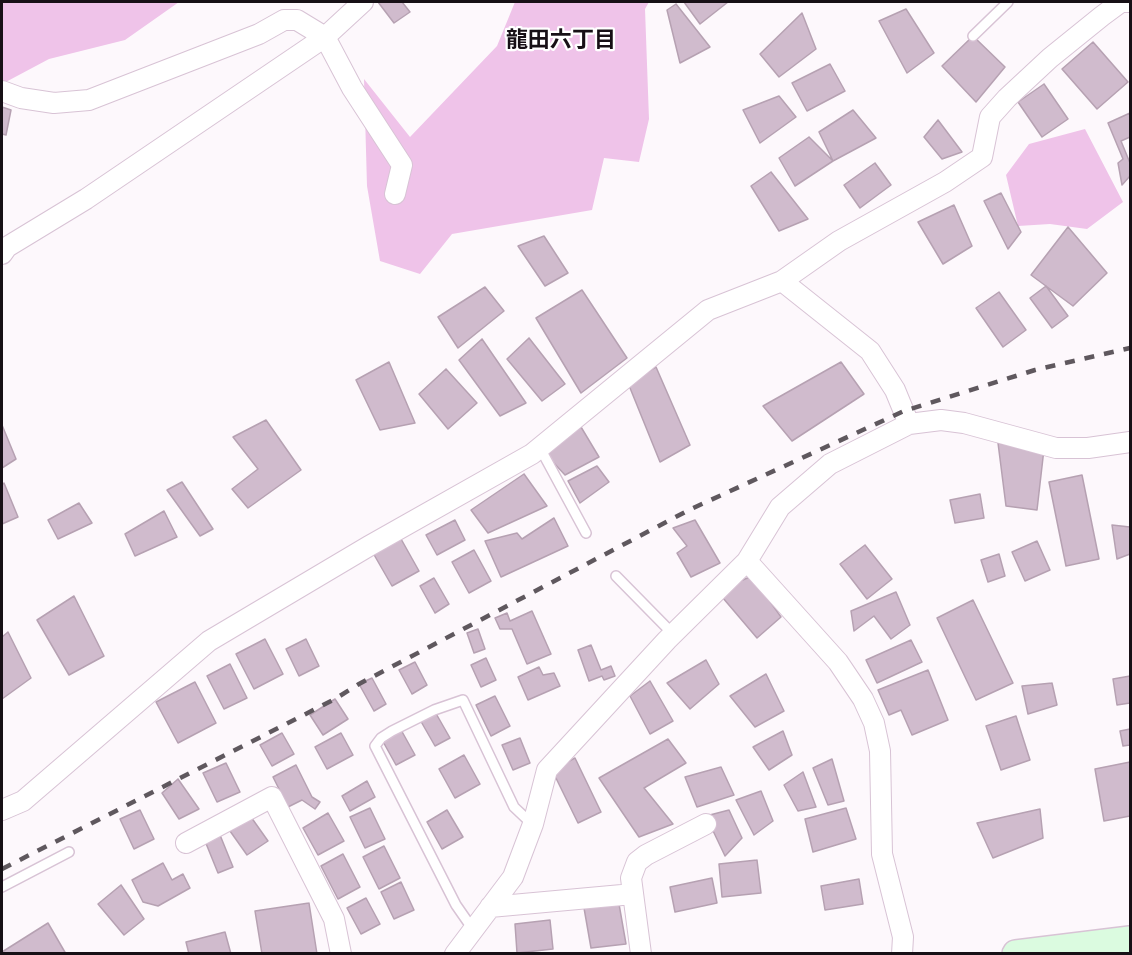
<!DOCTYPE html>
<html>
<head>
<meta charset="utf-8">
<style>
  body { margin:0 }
  #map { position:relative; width:1132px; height:955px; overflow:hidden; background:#fdf8fc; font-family:Lato,sans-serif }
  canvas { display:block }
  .frame { position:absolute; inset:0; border:3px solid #171016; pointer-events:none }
</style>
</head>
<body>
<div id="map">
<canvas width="1132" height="955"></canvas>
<div class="frame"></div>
</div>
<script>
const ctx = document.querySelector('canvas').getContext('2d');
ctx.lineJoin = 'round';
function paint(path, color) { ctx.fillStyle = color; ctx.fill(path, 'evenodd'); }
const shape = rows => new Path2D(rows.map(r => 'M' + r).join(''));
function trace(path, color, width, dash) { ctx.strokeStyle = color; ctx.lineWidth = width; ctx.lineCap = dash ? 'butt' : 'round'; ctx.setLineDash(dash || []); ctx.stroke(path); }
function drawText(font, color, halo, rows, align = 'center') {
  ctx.font = font + ' Lato,"Noto Sans JP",sans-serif'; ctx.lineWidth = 4.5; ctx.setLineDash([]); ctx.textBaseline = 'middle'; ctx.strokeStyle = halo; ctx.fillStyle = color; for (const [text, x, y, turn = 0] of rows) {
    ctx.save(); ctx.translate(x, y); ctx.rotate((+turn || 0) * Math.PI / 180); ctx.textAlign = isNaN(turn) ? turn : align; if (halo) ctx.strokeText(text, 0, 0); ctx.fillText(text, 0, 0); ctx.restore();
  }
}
paint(shape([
  [2,2,179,2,125,40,49,59,2,84],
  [515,2,649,2,645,9,649,119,639,162,604,158,592,210,452,234,420,274,380,261,367,186,364,79,410,137,497,46],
  [1085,129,1123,202,1087,229,1050,224,1018,226,1006,175,1029,144]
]), '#efc3e9');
const building = shape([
  [378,2,402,2,410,12,394,23,378,2],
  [684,2,728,2,700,24,684,2],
  [676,4,710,47,680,63,667,10,676,4],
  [906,9,934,53,907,73,879,21,906,9],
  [802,13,816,49,779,77,760,54,802,13],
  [973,36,1005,67,976,102,942,66,973,36],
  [1093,42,1128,82,1097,109,1062,69,1093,42],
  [830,64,845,91,807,111,792,83,830,64],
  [1044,84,1068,119,1042,137,1018,102,1044,84],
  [779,96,796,117,760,143,743,110,779,96],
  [2,107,11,110,6,135,2,134,2,107],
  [853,110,876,138,833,161,819,132,853,110],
  [1130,113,1130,137,1121,141,1130,163,1130,176,1122,185,1118,163,1123,159,1108,123,1130,113],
  [938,120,962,152,942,159,924,137,938,120],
  [809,137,833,161,795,186,779,158,809,137],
  [875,163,891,185,860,208,844,185,875,163],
  [771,172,808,219,779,231,751,186,771,172],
  [1001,193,1021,232,1008,249,984,201,1001,193],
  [954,205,972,246,943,264,918,222,954,205],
  [1068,227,1107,273,1073,306,1031,275,1068,227],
  [544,236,568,273,545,286,518,246,544,236],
  [1046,286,1068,316,1052,328,1030,298,1046,286],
  [485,287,504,311,458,348,438,317,485,287],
  [582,290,627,358,581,393,536,318,582,290],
  [999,292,1026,330,1003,347,976,308,999,292],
  [529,338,565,384,542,401,507,359,529,338],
  [482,339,526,403,500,416,459,360,482,339],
  [389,362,415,423,380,430,356,380,389,362],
  [841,362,864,394,792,441,763,406,841,362],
  [656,367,690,445,660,462,628,383,656,367],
  [446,369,477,403,448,429,419,394,446,369],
  [266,420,301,470,248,508,232,489,258,469,233,437,266,420],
  [2,425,16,459,2,468,2,425],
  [581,427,599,457,565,475,540,448,581,427],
  [998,443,1044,449,1037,510,1006,506,998,443],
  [597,466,609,482,580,503,568,481,597,466],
  [524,474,547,506,488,533,471,510,524,474],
  [1082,475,1099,559,1066,566,1049,482,1082,475],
  [182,482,213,529,200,536,167,490,182,482],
  [4,483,18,517,2,524,2,485,4,483],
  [980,494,984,518,955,523,950,500,980,494],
  [79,503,92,523,58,539,48,520,79,503],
  [164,511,177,537,135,556,125,534,164,511],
  [554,518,568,546,501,577,485,541,517,533,522,539,554,518],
  [455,520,465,540,437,555,426,535,455,520],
  [695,520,720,563,691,577,677,553,687,546,673,528,695,520],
  [1112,525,1130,527,1130,554,1117,559,1112,525],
  [396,530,419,571,392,586,369,546,396,530],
  [1037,541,1050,570,1025,581,1012,552,1037,541],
  [865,545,892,579,867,599,840,564,865,545],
  [474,550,491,581,469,593,452,562,474,550],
  [999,554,1005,576,988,582,981,560,999,554],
  [752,576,781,617,757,638,717,591,752,576],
  [434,578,449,604,435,613,420,586,434,578],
  [896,592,910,625,891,639,874,616,854,631,851,611,896,592],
  [74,596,104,656,69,675,37,620,74,596],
  [973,600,1013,683,976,700,937,618,973,600],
  [532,611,551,654,527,664,512,629,500,629,495,618,507,613,510,621,532,611],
  [478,629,485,649,474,653,467,633,478,629],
  [8,632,31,678,2,699,2,637,8,632],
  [265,639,283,674,254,689,236,654,265,639],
  [306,639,319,666,299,676,286,649,306,639],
  [911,640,922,662,877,683,866,660,911,640],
  [591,645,601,670,611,666,615,676,604,680,602,676,589,681,578,650,591,645],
  [486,658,496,680,481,687,471,665,486,658],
  [706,660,719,684,690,709,667,683,706,660],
  [415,662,427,685,412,694,399,670,415,662],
  [230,664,247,698,224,709,207,676,230,664],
  [539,667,543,675,554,673,560,686,528,700,518,677,539,667],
  [928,670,948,720,912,735,901,710,889,715,878,690,928,670],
  [766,674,784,711,755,727,730,696,766,674],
  [1130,676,1130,703,1117,705,1113,679,1130,676],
  [372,678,386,704,374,711,359,684,372,678],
  [650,681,673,721,650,734,630,696,650,681],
  [195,682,216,723,178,743,156,702,195,682],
  [1052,683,1057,705,1028,714,1022,686,1052,683],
  [495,696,510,726,491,736,476,705,495,696],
  [335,699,348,719,323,735,310,715,335,699],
  [434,710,450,738,435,746,419,718,434,710],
  [1016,716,1030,760,1001,770,986,726,1016,716],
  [400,728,415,755,396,765,381,738,400,728],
  [1130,729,1130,745,1123,746,1120,731,1130,729],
  [783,731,792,755,769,770,753,747,783,731],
  [282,733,294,754,272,766,260,745,282,733],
  [341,733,353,755,327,769,315,747,341,733],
  [520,738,530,763,513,770,502,745,520,738],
  [668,739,686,763,644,788,673,824,639,837,599,778,668,739],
  [464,755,480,784,455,798,439,769,464,755],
  [575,758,601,812,578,823,552,770,575,758],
  [832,759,844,801,828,805,813,768,832,759],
  [1130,762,1130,816,1104,821,1095,769,1130,762],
  [226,763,240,792,217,802,203,773,226,763],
  [296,765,312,797,320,802,315,809,302,800,288,807,273,777,296,765],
  [721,767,734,795,697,807,685,777,721,767],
  [803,772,816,807,798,811,784,785,803,772],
  [178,779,199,809,179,819,162,793,178,779],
  [367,781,375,797,350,811,342,796,367,781],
  [761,791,773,821,754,835,736,800,761,791],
  [370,808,385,839,365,848,350,817,370,808],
  [846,808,856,839,813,852,805,819,846,808],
  [1040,809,1043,838,993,858,977,823,1040,809],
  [140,810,154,839,134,849,120,819,140,810],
  [447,810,463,837,442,849,427,822,447,810],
  [729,810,742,838,725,856,706,816,729,810],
  [328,813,344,841,318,855,303,828,328,813],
  [251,817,268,841,247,855,230,831,251,817],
  [220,835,233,867,218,873,205,841,220,835],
  [384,846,400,878,379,889,363,857,384,846],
  [343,854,360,887,338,899,321,866,343,854],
  [757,860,761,893,722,897,719,864,757,860],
  [163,863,172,880,183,874,190,888,158,906,143,902,132,880,163,863],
  [712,878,717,903,675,912,670,887,712,878],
  [859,879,863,904,825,910,821,886,859,879],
  [401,882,414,910,394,919,381,892,401,882],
  [121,885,144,919,124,935,98,904,121,885],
  [366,898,380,924,361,934,347,908,366,898],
  [309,903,317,954,262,954,255,911,309,903],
  [619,904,626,944,591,948,584,908,619,904],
  [550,920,553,949,517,953,515,924,550,920],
  [48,923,66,954,2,954,2,952,48,923],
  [225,932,231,954,189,954,186,942,225,932]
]);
paint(building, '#d0bbcd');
trace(building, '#b6a1b2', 1.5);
const lane = shape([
  [973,36,1008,2],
  [540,448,586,533],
  [616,576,673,634],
  [2,887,69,852],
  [472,928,456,905,375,746,381,738,392,731,434,710,463,700,514,807,532,824]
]);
const street = shape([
  [2,91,21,98,54,103,89,100,259,34,284,20,297,20,325,37,352,88,402,165,395,194],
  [2,254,7,247,86,199,325,37,363,2],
  [782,281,870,351,895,390,909,424],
  [747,561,838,662,863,699,874,723,880,751,882,854,903,937,902,954],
  [2,810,23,801,209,641,369,546,532,454,708,310,782,281,839,241,945,182,982,157,990,117,1007,98,1050,58,1102,16,1121,2,1129,2],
  [186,843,272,797,334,919,341,954],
  [490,907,633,894],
  [455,954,513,877,533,824,547,770,667,640,747,561,780,507,830,464,909,424,941,420,964,423,1056,448,1088,448,1130,442],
  [641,954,631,878,637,862,646,855,706,824]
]);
const secondary = shape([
  [1016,954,1130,940]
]);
trace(lane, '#d8c3d5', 12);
trace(street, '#d8c3d5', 22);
trace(secondary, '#d8c3d5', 30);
trace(lane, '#fff', 9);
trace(street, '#fff', 20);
trace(secondary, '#dbfbe0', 27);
trace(shape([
  [2,869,335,699,359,684,689,510,904,411,1035,370,1130,348]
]), '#5f585e', 4.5, [10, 10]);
drawText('bold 22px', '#171016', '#fff', [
  ["龍田六丁目",561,40]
]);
</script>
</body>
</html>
